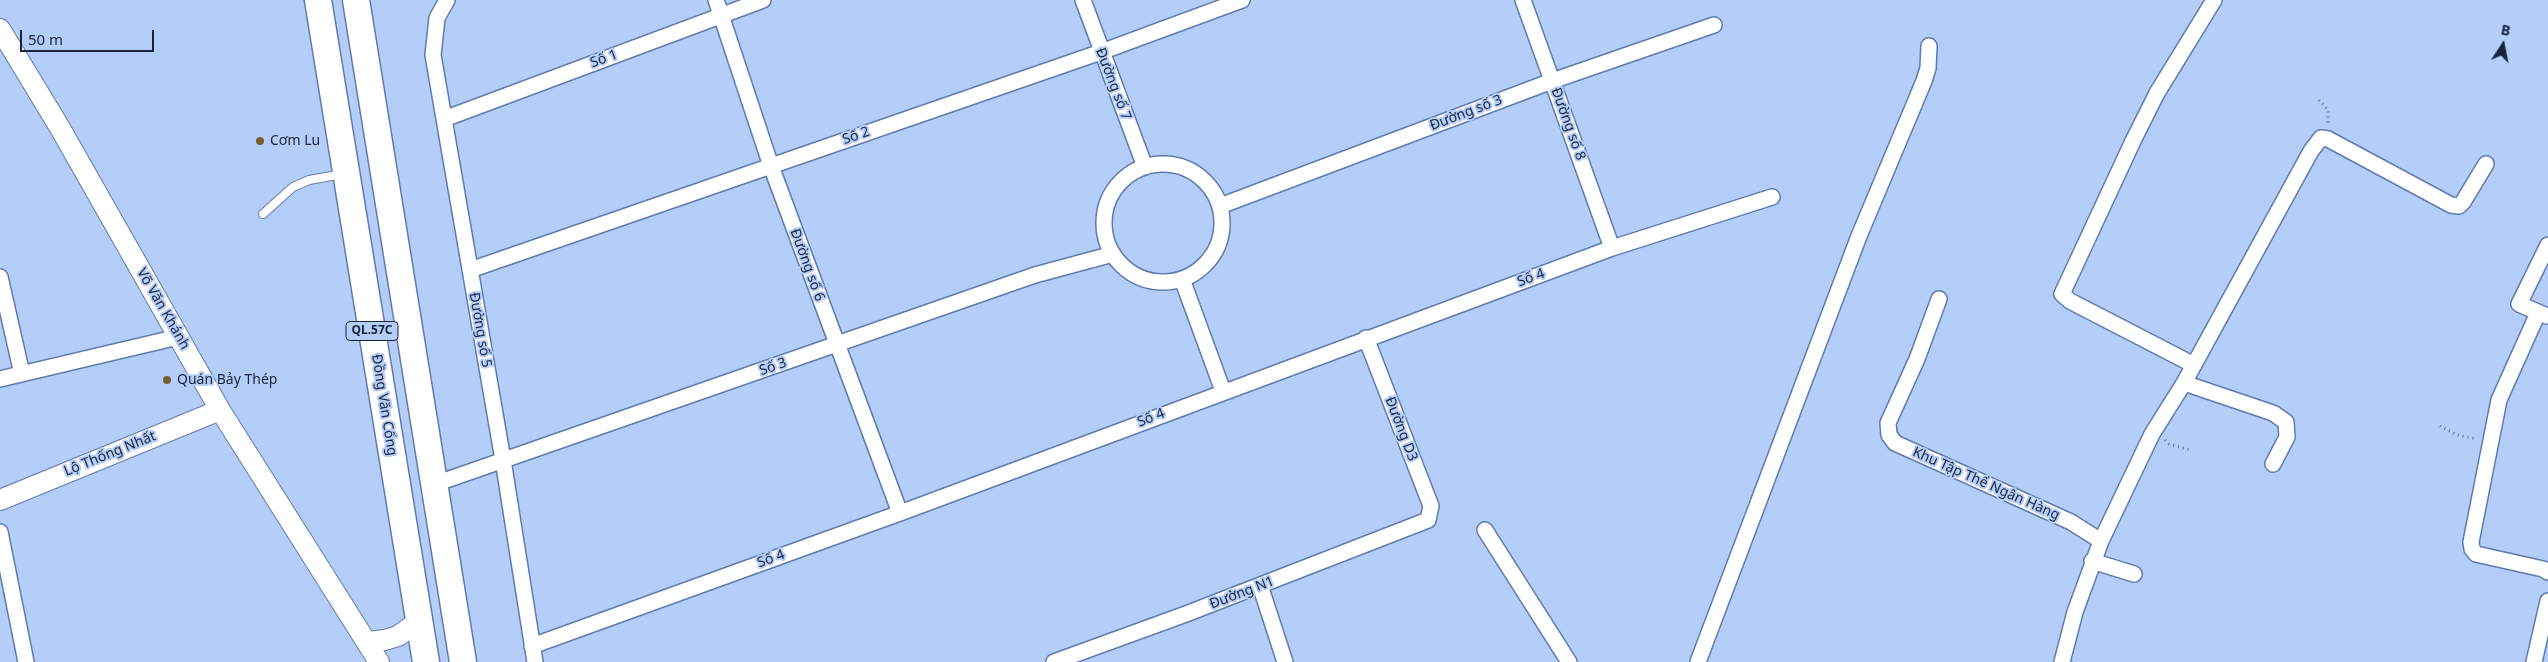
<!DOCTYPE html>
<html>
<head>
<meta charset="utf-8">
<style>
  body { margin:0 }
  #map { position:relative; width:2548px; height:662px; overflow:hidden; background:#b4cdf9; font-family:"Noto Sans",sans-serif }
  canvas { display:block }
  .north { position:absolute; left:2478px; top:20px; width:50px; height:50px; -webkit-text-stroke:4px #b4cdf9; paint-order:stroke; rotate:11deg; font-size:14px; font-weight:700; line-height:20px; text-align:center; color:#192539 }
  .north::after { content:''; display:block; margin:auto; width:18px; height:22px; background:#192539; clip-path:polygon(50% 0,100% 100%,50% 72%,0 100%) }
  .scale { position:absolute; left:20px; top:30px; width:134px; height:22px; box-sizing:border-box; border:2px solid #192539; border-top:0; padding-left:6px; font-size:15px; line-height:18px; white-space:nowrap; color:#192539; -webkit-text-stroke:4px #b4cdf9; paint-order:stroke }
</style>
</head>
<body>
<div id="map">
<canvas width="2548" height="662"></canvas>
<div class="north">B</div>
<div class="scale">50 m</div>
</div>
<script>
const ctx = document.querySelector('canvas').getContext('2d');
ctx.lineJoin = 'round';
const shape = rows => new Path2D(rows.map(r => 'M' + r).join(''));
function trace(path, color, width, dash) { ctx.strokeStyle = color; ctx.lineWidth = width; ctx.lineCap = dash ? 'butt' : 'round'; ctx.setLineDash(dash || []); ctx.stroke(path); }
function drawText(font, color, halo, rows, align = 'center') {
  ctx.font = font + ' "Noto Sans",sans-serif'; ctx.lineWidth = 4; ctx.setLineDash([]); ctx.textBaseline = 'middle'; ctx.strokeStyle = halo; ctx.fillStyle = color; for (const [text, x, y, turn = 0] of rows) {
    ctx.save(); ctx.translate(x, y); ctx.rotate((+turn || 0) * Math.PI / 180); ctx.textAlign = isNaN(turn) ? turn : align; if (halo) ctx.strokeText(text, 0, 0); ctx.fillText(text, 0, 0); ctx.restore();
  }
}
const lane = shape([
  [263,214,293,187,309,180,343,174]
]);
const street = shape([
  [447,0,437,18,433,55,503,460,535,662],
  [716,0,771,166,900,513],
  [1083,0,1145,167],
  [1523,0,1612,248],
  [444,119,763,0],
  '1104 223a59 59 0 1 1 118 0a59 59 0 1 1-118 0Z',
  [1220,206,1552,81,1714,25],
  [470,270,1101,52,1242,0],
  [0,277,22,374],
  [1182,279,1223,391],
  [1939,299,1917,359,1888,423,1889,435,1895,443,2071,522,2101,541,2075,612,2062,662],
  [2538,313,2499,400,2471,542,2472,549,2476,554,2543,569,2548,572],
  [2547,316,2519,304,2548,245],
  [2194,365,2070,301,2062,294,2133,141,2157,93,2214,0],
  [0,379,178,337],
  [2184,383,2311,151,2321,138,2328,139,2451,205,2459,206,2463,202,2486,164],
  [435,484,1035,275,1113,254],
  [1485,530,1569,662],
  [0,532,26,662],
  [2101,541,2152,434,2184,383,2273,413,2286,422,2287,437,2273,464],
  [2092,561,2134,574],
  [1260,585,1285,662],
  [532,646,900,513,1612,248,1772,197],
  [1054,662,1186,614,1428,520,1431,506,1366,338],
  [1698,662,1859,236,1924,81,1928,68,1929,46],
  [2534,662,2548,601]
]);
const secondary = shape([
  [0,29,60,128,220,410,379,662],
  [0,500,220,410],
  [368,642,385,640,398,636,419,621]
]);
const highway = shape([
  [318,0,426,662],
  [356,0,463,662]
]);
trace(lane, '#5f7cae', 10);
trace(street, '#5f7cae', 18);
trace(secondary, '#5f7cae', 22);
trace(highway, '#5f7cae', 29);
trace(shape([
  [2319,100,2328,110,2328,124],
  [2440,426,2457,435,2477,439],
  [2165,440,2169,444,2190,450]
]), '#637695', 3, [1, 4]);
trace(lane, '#fff', 8);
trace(street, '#fff', 15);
trace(secondary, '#fff', 20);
trace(highway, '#fff', 26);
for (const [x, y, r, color] of [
  [260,141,5,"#775e2f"],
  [167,380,5,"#775e2f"]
]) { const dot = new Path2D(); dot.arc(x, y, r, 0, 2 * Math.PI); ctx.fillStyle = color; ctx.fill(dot); trace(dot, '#b4cdf9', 2); }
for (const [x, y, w] of [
  [372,331,52]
]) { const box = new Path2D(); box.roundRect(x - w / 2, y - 9.5, w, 19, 4); ctx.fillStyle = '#b4cdf9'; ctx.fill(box); trace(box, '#192539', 1); }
drawText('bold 12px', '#192539', null, [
  ["QL.57C",372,331]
]);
drawText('14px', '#192539', '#b4cdf9', [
  ["Số 1",604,59,-20],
  ["Đường số 7",1113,84,69],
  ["Đường số 3",1466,113,-21],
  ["Đường số 8",1568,124,70],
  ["Số 2",856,136,-19],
  ["Đường số 6",807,265,70],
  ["Số 4",1531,278,-20],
  ["Võ Văn Khánh",163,309,60],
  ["Đường số 5",480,330,80],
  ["Số 3",773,367,-19],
  ["Đồng Văn Cống",384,405,81],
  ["Số 4",1151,418,-21],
  ["Đường D3",1401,429,69],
  ["Lộ Thống Nhất",110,454,-22],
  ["Khu Tập Thể Ngân Hàng",1986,484,24],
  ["Số 4",771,559,-20],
  ["Đường N1",1242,593,-21]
]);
drawText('14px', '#192539', '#b4cdf9', [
  ["Cơm Lu",270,141],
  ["Quán Bảy Thép",177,380]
], 'left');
</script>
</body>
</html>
